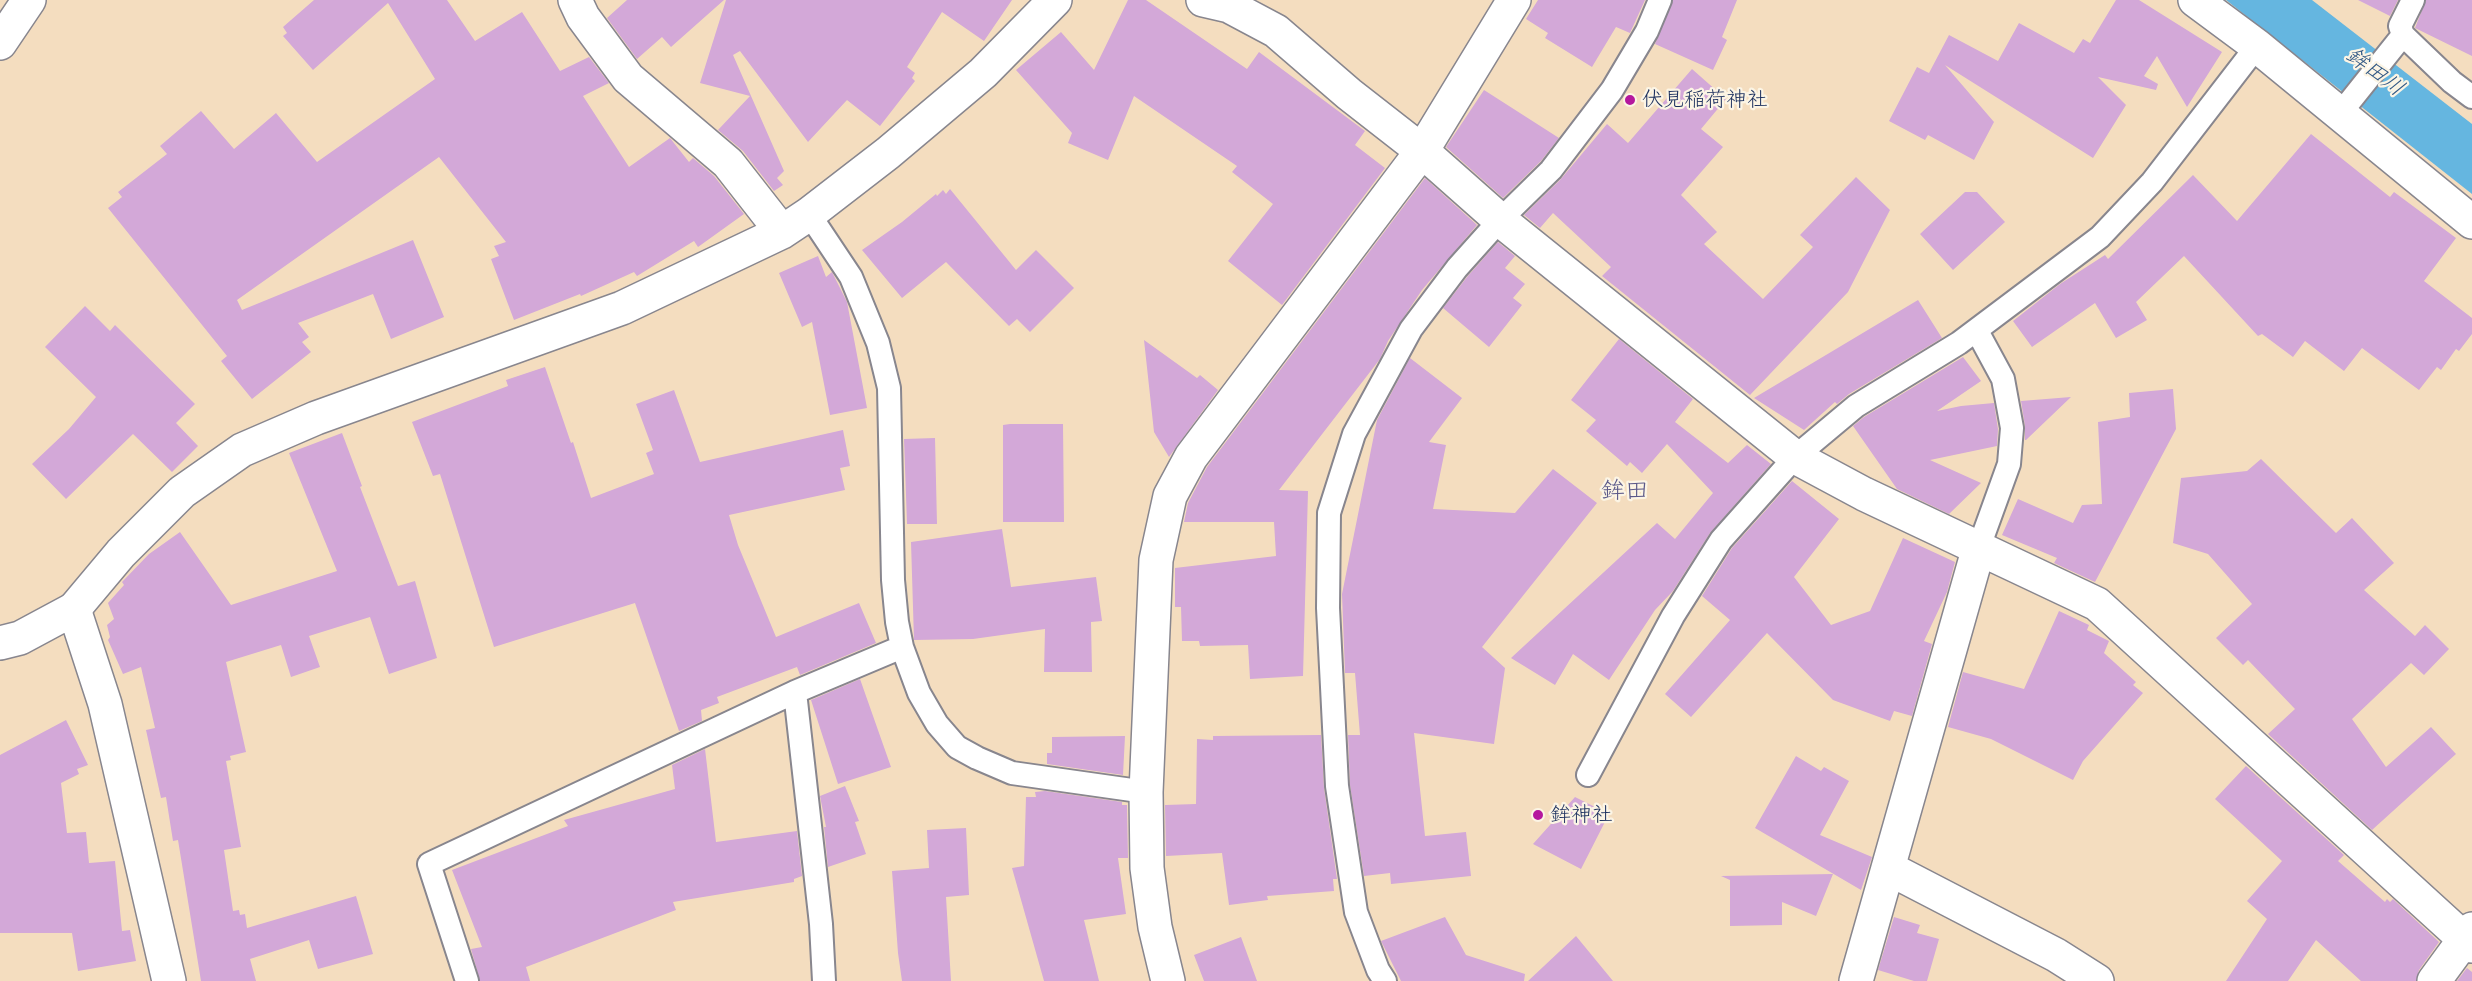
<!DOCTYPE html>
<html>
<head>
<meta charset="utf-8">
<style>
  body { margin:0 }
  canvas { display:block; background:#f4ddbf }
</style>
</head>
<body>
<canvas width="2472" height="981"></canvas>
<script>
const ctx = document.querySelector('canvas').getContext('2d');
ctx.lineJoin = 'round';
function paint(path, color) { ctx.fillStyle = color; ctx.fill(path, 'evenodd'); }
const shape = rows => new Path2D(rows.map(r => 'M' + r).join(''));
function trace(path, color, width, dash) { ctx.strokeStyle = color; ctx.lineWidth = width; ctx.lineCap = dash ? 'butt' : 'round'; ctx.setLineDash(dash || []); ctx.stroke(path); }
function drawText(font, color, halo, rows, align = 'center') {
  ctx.font = font + ' Delius,"Klee One",sans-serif'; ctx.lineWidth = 4.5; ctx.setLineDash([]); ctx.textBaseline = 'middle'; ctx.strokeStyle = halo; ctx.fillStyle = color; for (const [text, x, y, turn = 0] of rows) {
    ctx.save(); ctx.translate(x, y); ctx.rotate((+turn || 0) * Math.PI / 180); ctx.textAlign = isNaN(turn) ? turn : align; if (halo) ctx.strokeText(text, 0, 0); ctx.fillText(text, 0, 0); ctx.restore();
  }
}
paint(shape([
  [2226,0,2312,0,2472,124,2472,194]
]), '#65b6e0');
paint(shape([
  [314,0,447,0,475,41,522,12,560,71,589,57,609,83,583,96,629,167,670,138,689,162,693,158,714,176,744,214,698,247,694,241,637,276,634,272,581,296,580,294,514,320,491,259,499,256,494,246,506,242,439,157,237,300,242,310,413,240,444,317,391,339,373,294,298,323,309,337,302,342,311,352,252,399,221,361,227,356,108,208,122,197,118,192,167,154,160,146,201,111,234,149,276,113,317,162,435,79,388,3,313,70,283,36,287,33,283,27],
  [627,0,724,0,671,47,662,37,637,59,607,18],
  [726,0,1012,0,984,41,942,12,907,67,915,73,912,78,915,81,880,126,847,100,808,142,740,51,733,55,784,171,777,178,783,185,774,191,743,151,718,130,750,96,700,83],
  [1128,0,1146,0,1247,69,1259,52,1365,131,1355,145,1385,168,1282,305,1228,261,1273,204,1232,172,1237,166,1134,96,1108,160,1068,143,1072,133,1016,70,1061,32,1094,70],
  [1538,0,1645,0,1630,33,1616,27,1592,67,1545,38,1548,33,1526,19],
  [1673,0,1737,0,1722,37,1727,40,1713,70,1655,44],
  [2116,0,2139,0,2222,52,2187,107,2157,56,2144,76,2158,84,2156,90,2098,77,2126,105,2093,158,1945,65,1994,122,1974,160,1928,135,1925,140,1889,121,1917,67,1929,73,1949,35,1998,61,2019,23,2074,53,2083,39,2090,43],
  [2358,0,2398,0,2390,16],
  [2426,0,2472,0,2472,56,2415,28],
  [1692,69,1726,99,1701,129,1723,147,1681,195,1717,232,1704,244,1763,299,1813,247,1800,235,1856,177,1890,210,1848,292,1750,395,1602,276,1611,267,1553,213,1540,228,1524,215,1560,180,1607,124,1628,143],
  [1484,90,1559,138,1541,161,1503,198,1446,147],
  [2311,134,2390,197,2394,192,2456,238,2424,281,2472,318,2472,334,2459,351,2456,349,2441,370,2437,367,2419,390,2362,348,2344,371,2305,341,2293,357,2262,334,2258,336,2184,256,2136,302,2147,320,2116,338,2095,303,2032,347,2013,321,2060,284,2105,255,2108,259,2193,175,2237,221],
  [1425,178,1477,225,1422,290,1388,341,1380,359,1279,490,1308,491,1303,676,1250,679,1248,645,1200,646,1199,641,1182,641,1181,607,1175,607,1175,568,1276,556,1274,522,1184,522,1188,503,1207,467],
  [950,189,1016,270,1036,250,1074,288,1030,332,1017,319,1009,326,946,262,902,298,862,250,902,222,936,194,937,196,943,190,946,194],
  [1965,192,1977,192,2005,222,1953,270,1920,234],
  [1498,242,1515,256,1505,268,1525,284,1513,298,1522,305,1489,347,1443,308,1467,277],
  [818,256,826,277,832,272,847,302,867,408,830,415,812,322,802,327,779,273],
  [1918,300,1942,338,1849,394,1837,404,1835,402,1804,430,1754,398],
  [85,306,110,331,115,325,195,404,176,423,198,446,172,472,133,434,66,499,32,464,69,429,96,397,45,347],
  [1619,339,1693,399,1675,422,1728,463,1747,445,1771,464,1710,533,1673,591,1655,610,1609,680,1573,654,1555,685,1511,658,1657,523,1675,539,1713,493,1667,444,1642,473,1630,462,1627,466,1586,431,1596,420,1571,400],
  [1144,340,1197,378,1200,375,1218,390,1169,457,1154,432],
  [1963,357,1981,381,1937,411,1961,406,1994,403,1998,429,1997,446,1930,460,1981,483,1949,514,1897,489,1853,426,1864,417],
  [1410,358,1462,398,1429,442,1446,445,1433,509,1515,513,1553,469,1597,503,1482,647,1505,668,1494,744,1414,733,1425,836,1466,832,1471,876,1391,884,1390,873,1364,876,1350,785,1348,735,1360,735,1355,673,1345,673,1342,594,1377,420],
  [545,367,571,443,573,442,591,498,654,474,646,453,653,450,636,404,674,390,700,462,843,430,850,466,840,468,845,490,729,515,738,545,776,637,859,603,876,643,800,675,797,667,717,697,719,703,701,710,702,721,679,731,635,603,494,647,440,474,433,476,412,422,508,386,506,380],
  [2173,389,2176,429,2095,582,2054,563,2057,558,2002,535,2018,499,2073,523,2082,505,2102,504,2098,422,2130,417,2129,393],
  [2071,397,2026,440,2025,440,2025,426,2021,401],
  [1010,424,1063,424,1064,522,1003,522,1003,425],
  [342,433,362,486,360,487,398,586,415,581,437,658,389,674,370,617,309,636,320,667,291,677,281,645,226,662,246,752,230,756,231,760,226,761,241,847,224,850,233,911,239,910,240,915,245,914,247,928,356,896,373,954,318,969,309,940,250,959,256,981,201,981,178,840,173,841,166,797,161,798,146,730,155,728,141,667,123,674,108,640,110,637,107,625,114,619,108,603,124,585,122,582,149,554,180,532,231,605,337,571,289,453],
  [935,438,937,524,907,524,904,439],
  [2261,459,2336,533,2352,518,2394,563,2364,590,2415,636,2425,625,2449,649,2424,675,2411,663,2352,719,2386,767,2431,727,2456,754,2372,830,2268,734,2295,709,2248,660,2243,665,2216,638,2252,604,2208,554,2173,543,2181,478,2247,471],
  [1792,481,1839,519,1794,577,1831,625,1870,611,1903,538,1955,562,1947,592,1924,641,1932,644,1912,716,1894,711,1890,721,1833,700,1767,633,1691,717,1665,694,1730,620,1702,596,1732,548],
  [1002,529,1011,587,1096,577,1102,621,1091,622,1092,672,1044,672,1045,629,973,639,914,640,911,542],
  [2059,611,2089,625,2087,630,2109,641,2104,653,2136,682,2133,685,2143,693,2083,761,2073,780,1991,739,1948,727,1963,672,2024,689],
  [860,679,891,767,838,784,811,700],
  [66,720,88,765,77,769,79,774,61,783,67,833,86,832,89,863,115,861,122,931,130,930,136,961,78,971,72,933,0,933,0,755],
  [1321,735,1324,788,1337,879,1333,879,1334,891,1267,896,1268,900,1229,905,1222,853,1166,856,1165,805,1196,804,1197,739,1213,740,1213,736],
  [1125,736,1123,775,1047,764,1047,753,1052,753,1052,737],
  [705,749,716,842,797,831,802,876,794,879,794,882,673,902,676,910,526,967,530,981,480,981,471,949,482,947,452,870,568,826,564,820,675,789,672,765],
  [1796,756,1821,771,1824,767,1849,781,1820,835,1872,857,1861,890,1755,828],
  [2246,766,2344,855,2338,861,2385,902,2387,899,2390,902,2393,899,2439,942,2419,970,2416,981,2361,981,2316,940,2288,981,2226,981,2267,919,2247,901,2282,861,2215,799],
  [845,786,859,821,855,822,866,854,828,867,824,827,826,827,820,796],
  [1045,791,1122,802,1122,805,1127,805,1128,858,1118,858,1126,914,1084,920,1099,981,1044,981,1012,868,1024,866,1026,797,1036,797,1035,792],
  [1575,797,1609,814,1581,869,1533,844],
  [966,828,969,895,946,897,951,981,902,981,898,953,892,871,929,868,927,830],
  [1833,874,1816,916,1782,902,1782,925,1730,926,1730,880,1721,876],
  [1445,917,1466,955,1525,974,1524,981,1401,981,1381,941],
  [1894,917,1920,925,1917,933,1939,939,1927,981,1914,981,1878,970],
  [1576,936,1613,981,1528,981],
  [1241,937,1257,981,1204,981,1194,955],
  [2467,968,2472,972,2472,981,2457,981]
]), '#d3a8d8');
const lane = shape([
  [2413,0,2400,26,2403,35,2452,82,2472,97],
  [2339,115,2403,35],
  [809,214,851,277,878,343,889,388,893,580,897,622,902,647,919,693,937,724,957,747,977,758,1012,773,1146,792],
  [1977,331,2003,379,2012,428,2009,464,1979,547],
  [795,692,821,924,824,981],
  [1588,775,1673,616,1721,540,1795,457,1856,406,1959,343,2100,237,2152,182,2257,46],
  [467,981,429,864,795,692,902,647],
  [1385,981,1378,970,1356,912,1337,786,1328,608,1329,513,1354,434,1411,329,1457,268,1500,220,1551,170,1612,90,1647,31,1660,0]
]);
const street = shape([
  [575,0,583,17,628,78,728,163,782,232],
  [1203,0,1229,6,1276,31,1349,94,1422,151,1500,220,1795,457,1864,494,2097,604,2472,946],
  [2195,0,2257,46,2472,222],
  [74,609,121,553,182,492,242,450,316,418,622,308,782,232,809,214,888,153,983,73,1055,0],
  [1888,868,2056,955,2097,981],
  [1168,981,1155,927,1147,868,1146,792,1156,560,1170,496,1191,457,1422,151,1514,0],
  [1856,981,1979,547],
  [2434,981,2472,929]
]);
const secondary = shape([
  [0,43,29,0],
  [0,643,20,638,74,609,105,704,169,981]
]);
trace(lane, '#88868e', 26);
trace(street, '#88868e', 36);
trace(secondary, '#88868e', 36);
trace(lane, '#fff', 22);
trace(street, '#fff', 33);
trace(secondary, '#fff', 33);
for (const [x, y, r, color] of [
  [1630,100,6,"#b5179e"],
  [1538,815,6,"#b5179e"]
]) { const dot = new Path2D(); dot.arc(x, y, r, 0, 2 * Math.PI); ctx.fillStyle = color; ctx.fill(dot); trace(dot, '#fcf5e5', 2); }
drawText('21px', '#1b2f5e', '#fcf5e5', [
  ["伏見稲荷神社",1642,100],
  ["鉾神社",1550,815]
], 'left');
drawText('italic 22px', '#315885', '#fcf5e5', [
  ["鉾田川",2375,72,37]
]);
drawText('24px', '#5b5989', '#fcf5e5', [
  ["鉾田",1625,491]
]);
</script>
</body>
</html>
